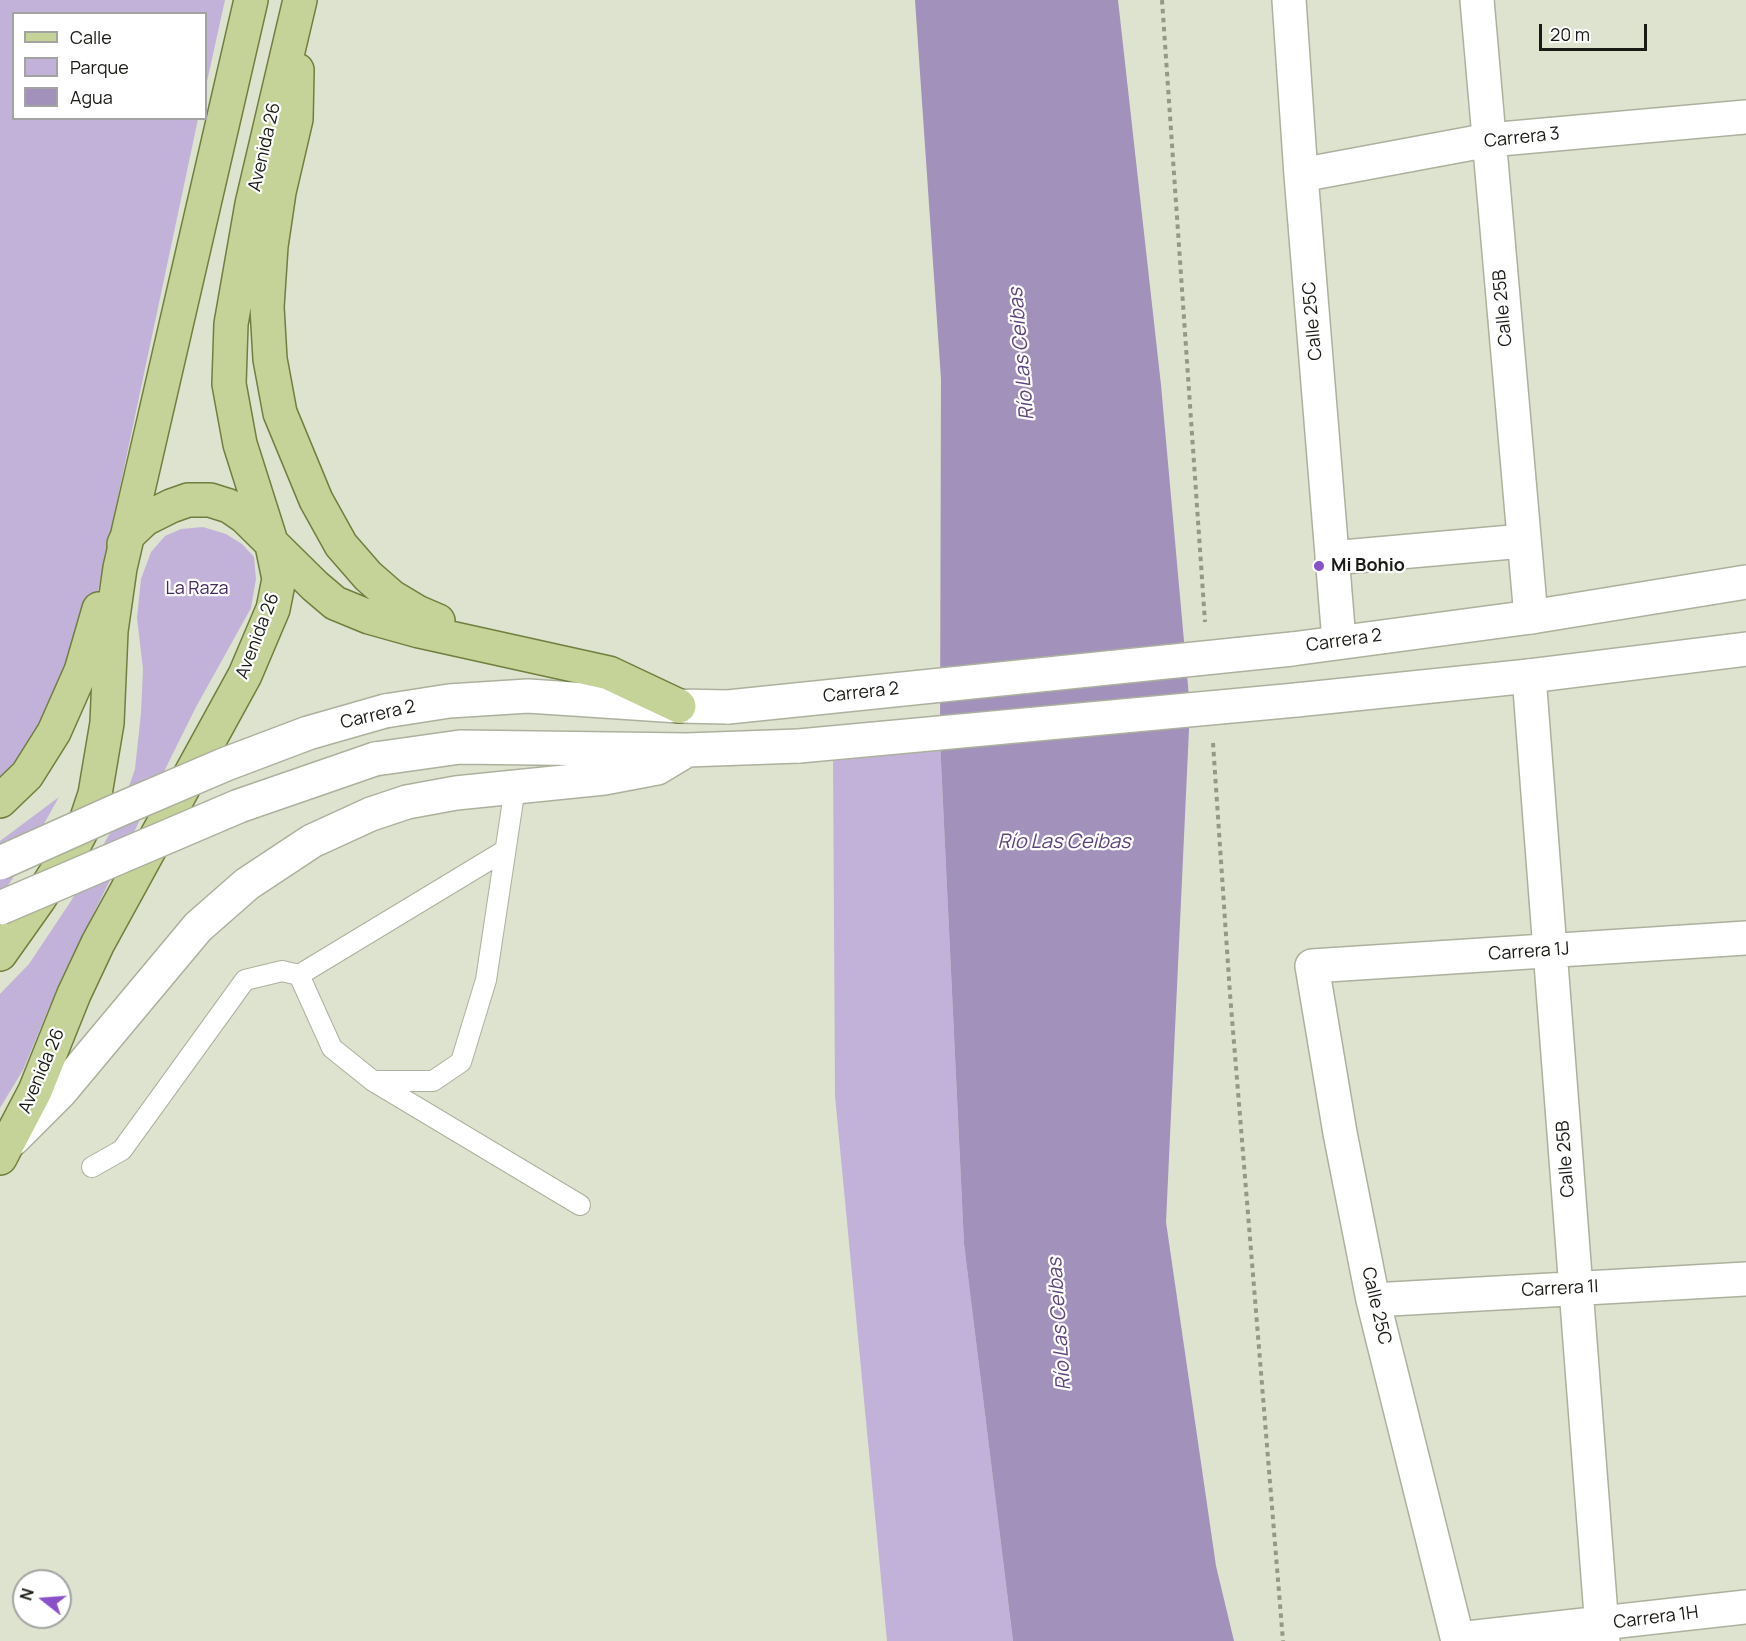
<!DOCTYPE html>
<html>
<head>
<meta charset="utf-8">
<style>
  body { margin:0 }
  #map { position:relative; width:1746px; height:1641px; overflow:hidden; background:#dde3ce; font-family:Manrope,sans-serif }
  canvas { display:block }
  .legend { position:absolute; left:12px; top:12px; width:195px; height:108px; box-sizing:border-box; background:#fff; border:2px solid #a3a4a1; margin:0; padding:8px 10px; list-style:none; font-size:18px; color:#191b14 }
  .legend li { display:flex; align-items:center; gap:12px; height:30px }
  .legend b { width:30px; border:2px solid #a3a4a1 }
  .north { position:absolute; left:12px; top:1569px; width:60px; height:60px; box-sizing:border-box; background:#fff; border:2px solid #a3a4a1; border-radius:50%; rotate:287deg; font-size:16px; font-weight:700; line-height:24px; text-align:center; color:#191b14 }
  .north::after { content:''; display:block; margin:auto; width:21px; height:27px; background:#8950c7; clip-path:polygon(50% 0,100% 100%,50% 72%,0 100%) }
  .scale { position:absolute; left:1539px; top:24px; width:108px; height:27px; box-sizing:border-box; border:3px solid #191b14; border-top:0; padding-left:8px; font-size:18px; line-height:21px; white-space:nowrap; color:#191b14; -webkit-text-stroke:4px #fff; paint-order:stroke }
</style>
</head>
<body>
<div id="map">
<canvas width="1746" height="1641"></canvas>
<ul class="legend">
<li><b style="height:8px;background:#c5d298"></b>Calle</li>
<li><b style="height:16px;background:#c2b2da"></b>Parque</li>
<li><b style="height:16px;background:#a291bb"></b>Agua</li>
</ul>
<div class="north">N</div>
<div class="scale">20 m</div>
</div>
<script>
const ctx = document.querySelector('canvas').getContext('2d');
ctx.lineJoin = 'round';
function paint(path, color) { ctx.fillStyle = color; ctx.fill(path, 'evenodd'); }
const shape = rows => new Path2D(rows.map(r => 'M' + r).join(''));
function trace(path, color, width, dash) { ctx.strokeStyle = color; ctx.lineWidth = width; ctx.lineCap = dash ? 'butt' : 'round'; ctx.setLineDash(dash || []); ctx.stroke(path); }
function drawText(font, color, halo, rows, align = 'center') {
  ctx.font = font + ' Manrope,sans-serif'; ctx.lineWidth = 4.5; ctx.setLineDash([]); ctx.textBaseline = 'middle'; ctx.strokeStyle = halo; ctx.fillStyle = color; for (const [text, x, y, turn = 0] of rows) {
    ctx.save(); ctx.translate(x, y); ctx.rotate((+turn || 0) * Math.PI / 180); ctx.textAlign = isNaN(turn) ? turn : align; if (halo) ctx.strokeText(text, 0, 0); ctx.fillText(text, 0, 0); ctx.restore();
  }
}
paint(shape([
  [0,0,225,0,206,86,206,14,14,14,14,118,198,119,81,671,0,801],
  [203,527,226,534,242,544,254,557,256,579,251,608,196,707,61,979,23,1070,0,1108,0,994,29,964,71,901,117,821,135,769,141,713,143,669,137,618,141,579,151,552,165,536,181,529],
  [940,741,964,1244,1013,1641,887,1641,835,1096,833,751],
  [59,797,15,875,0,897,0,841]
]), '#c2b2da');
paint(shape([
  [915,0,1118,0,1161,385,1190,708,1166,1222,1216,1566,1234,1641,1013,1641,964,1244,940,741,941,379]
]), '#a291bb');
const lane = shape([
  [299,975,504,851],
  [373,1081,580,1205],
  [92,1167,122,1150,245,980,282,971,299,975,332,1048,373,1081,433,1081,461,1062,486,980,515,787]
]);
const street = shape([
  [1289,0,1301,175,1339,641],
  [1477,0,1531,617],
  [1301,175,1489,140,1746,117],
  [1332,558,1523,541],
  [1529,676,1603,1641],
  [1373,1300,1746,1279],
  [1458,1639,1746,1607],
  [1458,1641,1373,1300,1340,1133,1312,966,1746,938]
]);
const secondary = shape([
  [1292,649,1531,617,1746,582],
  [1296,700,1529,676,1746,649],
  [385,711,449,701,528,696,679,706,728,707],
  [375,759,460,747,687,750,799,746],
  [13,1139,61,1091,198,927,247,884,312,841,371,814,407,802,456,793,604,778,657,768,687,750]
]);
const primary = shape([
  [297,70,296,119,279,192,271,246,267,307,270,359,280,413,316,500,341,545,368,576,392,597,417,612,438,621],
  [124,544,128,535,145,519,171,506,188,500,210,500,229,506,245,517,315,586,335,603,369,617,419,631,609,673,679,706],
  [0,801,27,775,54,732,81,671,99,609],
  [0,954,39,899,75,843,85,824,95,794,107,723,111,631,120,568,251,0],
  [0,1158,35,1091,74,994,98,943,245,675,273,609,279,579,272,545,240,444,229,384,231,324,252,204,300,0]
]);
trace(lane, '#acb19d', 22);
trace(street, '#acb19d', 36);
trace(secondary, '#acb19d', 36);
trace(primary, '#707e3e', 36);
trace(shape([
  [1162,0,1205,622],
  [1213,743,1230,994,1283,1641]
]), '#949888', 4, [4.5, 4.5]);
trace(lane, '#fff', 20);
trace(street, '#fff', 33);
trace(secondary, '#fff', 33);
trace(primary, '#c5d298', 33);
const secondaryBridge = shape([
  [728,707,1292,649],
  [799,746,1296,700],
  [0,863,116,811,226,764,308,733,385,711],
  [0,908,239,806,375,759]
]);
trace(secondaryBridge, '#acb19d', 36, []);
trace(secondaryBridge, '#fff', 33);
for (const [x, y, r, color] of [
  [1319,566,6,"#8950c7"]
]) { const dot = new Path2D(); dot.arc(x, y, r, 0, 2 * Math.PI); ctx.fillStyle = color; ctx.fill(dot); trace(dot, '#fff', 2); }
drawText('18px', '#191b14', '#fff', [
  ["Carrera 3",1522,138,-6],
  ["Avenida 26",265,147,-77],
  ["Calle 25B",1503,308,-95],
  ["Calle 25C",1313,321,-95],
  ["Avenida 26",258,636,-69],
  ["Carrera 2",1344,641,-8],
  ["Carrera 2",861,693,-6],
  ["Carrera 2",378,715,-13],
  ["Carrera 1J",1529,952,-4],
  ["Avenida 26",42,1071,-67],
  ["Calle 25B",1566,1159,-94],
  ["Carrera 1I",1560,1289,-3],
  ["Calle 25C",1376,1306,77],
  ["Carrera 1H",1656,1618,-7]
]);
drawText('bold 18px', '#191b14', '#fff', [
  ["Mi Bohio",1331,566]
], 'left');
drawText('18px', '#432a60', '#fff', [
  ["La Raza",197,589]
]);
drawText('italic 20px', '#5d447d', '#fff', [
  ["Río Las Ceibas",1022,354,-95],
  ["Río Las Ceibas",1064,842],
  ["Río Las Ceibas",1060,1324,-94]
]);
</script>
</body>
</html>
